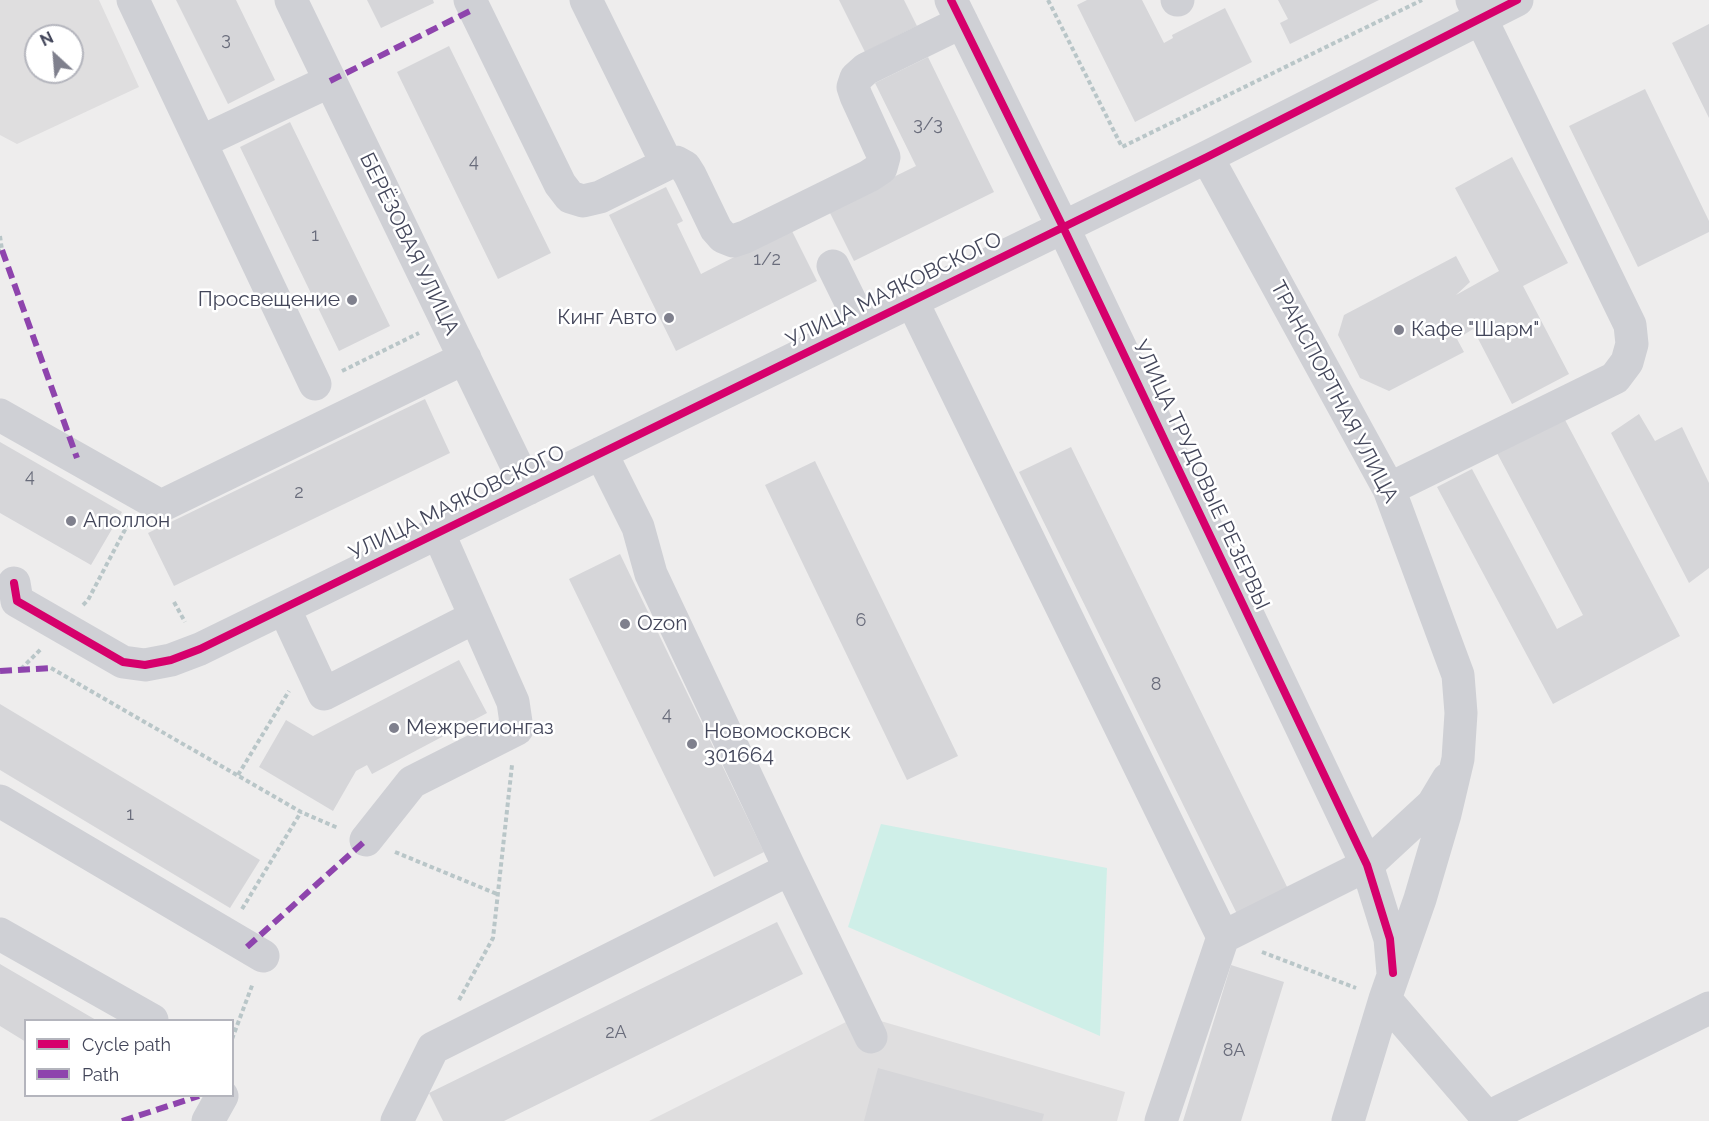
<!DOCTYPE html>
<html>
<head>
<meta charset="utf-8">
<style>
  body { margin:0 }
  #map { position:relative; width:1709px; height:1121px; overflow:hidden; background:#eeeded; font-family:Raleway,sans-serif }
  canvas { display:block }
  .legend { position:absolute; left:24px; top:1019px; width:210px; height:78px; box-sizing:border-box; background:#fff; border:2px solid #b4b5bd; margin:0; padding:8px 10px; list-style:none; font-size:18px; color:#43465a }
  .legend li { display:flex; align-items:center; gap:12px; height:30px }
  .legend b { width:30px; border:2px solid #b4b5bd }
  .north { position:absolute; left:24px; top:24px; width:60px; height:60px; box-sizing:border-box; background:#fff; border:2px solid #b4b5bd; border-radius:50%; rotate:334deg; font-size:16px; font-weight:700; line-height:24px; text-align:center; color:#43465a }
  .north::after { content:''; display:block; margin:auto; width:21px; height:27px; background:#7f808d; clip-path:polygon(50% 0,100% 100%,50% 72%,0 100%) }
</style>
</head>
<body>
<div id="map">
<canvas width="1709" height="1121"></canvas>
<ul class="legend">
<li><b style="height:8px;background:#d6006c"></b>Cycle path</li>
<li><b style="height:8px;background:#8e44ad"></b>Path</li>
</ul>
<div class="north">N</div>
</div>
<script>
const ctx = document.querySelector('canvas').getContext('2d');
ctx.lineJoin = 'round';
function paint(path, color) { ctx.fillStyle = color; ctx.fill(path, 'evenodd'); }
const shape = rows => new Path2D(rows.map(r => 'M' + r).join(''));
function trace(path, color, width, dash) { ctx.strokeStyle = color; ctx.lineWidth = width; ctx.lineCap = dash ? 'butt' : 'round'; ctx.setLineDash(dash || []); ctx.stroke(path); }
function drawText(font, color, halo, rows, align = 'center') {
  ctx.font = font + ' Raleway,sans-serif'; ctx.lineWidth = 5; ctx.setLineDash([]); ctx.textBaseline = 'middle'; ctx.strokeStyle = halo; ctx.fillStyle = color; for (const [text, x, y, turn = 0] of rows) {
    ctx.save(); ctx.translate(x, y); ctx.rotate((+turn || 0) * Math.PI / 180); ctx.textAlign = isNaN(turn) ? turn : align; if (halo) ctx.strokeText(text, 0, 0); ctx.fillText(text, 0, 0); ctx.restore();
  }
}
paint(shape([
  [0,0,99,0,139,87,17,144,0,135],
  [36,36,72,36,72,72,36,72],
  [860,1015,1125,1092,1117,1121,649,1121]
]), '#dfdedf');
paint(shape([
  [881,824,1107,868,1100,1036,848,927]
]), '#cfefe8');
paint(shape([
  [176,0,236,0,275,80,228,104],
  [367,0,433,0,434,3,381,28],
  [839,0,904,0,917,26,865,52],
  [1087,0,1142,0,1164,43,1173,38,1172,35,1225,8,1252,62,1135,122,1077,5],
  [1278,0,1379,0,1290,44,1280,23,1288,19],
  [1709,24,1709,118,1672,43],
  [449,46,551,253,498,279,397,72],
  [928,57,994,192,854,261,824,201,863,192,916,166,875,83],
  [1645,89,1709,221,1709,232,1638,267,1569,126],
  [290,122,390,326,339,351,240,147],
  [1512,157,1568,263,1523,286,1569,374,1512,404,1473,329,1457,339,1464,352,1389,391,1360,378,1338,335,1344,315,1456,256,1470,282,1456,295,1499,271,1455,188],
  [666,187,683,221,677,224,701,274,756,246,787,221,817,281,676,351,609,215],
  [425,399,450,453,174,586,148,533],
  [1639,414,1655,441,1682,427,1709,483,1709,568,1689,583,1611,433],
  [1564,418,1680,636,1553,704,1437,487,1472,469,1557,629,1583,615,1497,453],
  [0,442,122,512,91,565,0,513],
  [1071,447,1292,897,1241,922,1019,472],
  [815,461,958,756,907,780,765,485],
  [620,554,764,852,714,877,569,579],
  [459,660,487,713,372,774,367,765,356,771,333,811,259,767,286,720,313,736],
  [0,704,260,860,230,908,0,770],
  [777,922,803,974,504,1121,443,1121,429,1093],
  [0,964,96,1020,26,1020,26,1042,0,1026],
  [1231,965,1284,982,1241,1121,1183,1121],
  [878,1068,1044,1114,1042,1121,864,1121]
]), '#d6d6d9');
trace(shape([
  [1048,0,1122,147,1422,0],
  [0,236,2,250,0,251],
  [342,371,419,333],
  [174,602,185,622],
  [83,605,88,600,129,522],
  [51,668,301,812,338,828],
  [21,669,41,649],
  [238,775,289,691],
  [395,852,497,894],
  [242,909,301,812],
  [1262,952,1356,988],
  [459,1000,493,938,512,765],
  [232,1039,253,983]
]), '#b9c6c8', 4, [4.5, 3]);
trace(shape([
  [133,0,315,384],
  [291,0,528,489],
  [470,0,560,184,570,197,583,201,600,197,667,164,676,162,685,167,690,175,716,229,723,237,733,241,745,237,869,176,881,168,884,157,856,96,853,87,856,78,866,69,962,22],
  [586,0,667,164],
  [951,0,1063,227,1367,865,1390,939,1393,973],
  [1177,0,1178,0],
  [201,142,330,81],
  [1207,157,1389,489,1458,675,1461,713,1458,759,1445,814,1420,899,1385,999,1348,1121],
  [833,266,862,325],
  [912,301,1223,937,1161,1121],
  [0,415,161,506,465,358],
  [1389,489,1615,378,1627,362,1632,344,1630,325,1472,0],
  [14,583,17,601,123,662,145,665,171,660,200,649,1207,157,1517,0],
  [284,608,324,694,475,617],
  [0,801,263,956],
  [366,840,412,782,517,729,513,702,438,532],
  [790,869,871,1037],
  [0,934,152,1020],
  [1223,937,1367,865,1433,804,1448,779],
  [1385,999,1490,1121],
  [1488,1117,1709,1008],
  [208,1121,222,1096],
  [397,1121,433,1048,790,869,651,574,638,527,601,453]
]), '#cfd0d5', 33);
trace(shape([
  [330,81,474,9],
  [2,250,77,458],
  [0,671,51,668],
  [247,947,366,840],
  [122,1121,199,1096]
]), '#8e44ad', 6, [12, 6]);
trace(shape([
  [951,0,1063,227,1367,865,1390,939,1393,973],
  [14,583,17,601,123,662,145,665,171,660,200,649,1207,157,1517,0]
]), '#d6006c', 8);
for (const [x, y, r, color] of [
  [352,300,6,"#7f808d"],
  [669,318,6,"#7f808d"],
  [1399,330,6,"#7f808d"],
  [71,521,6,"#7f808d"],
  [625,624,6,"#7f808d"],
  [394,728,6,"#7f808d"],
  [692,744,6,"#7f808d"]
]) { const dot = new Path2D(); dot.arc(x, y, r, 0, 2 * Math.PI); ctx.fillStyle = color; ctx.fill(dot); trace(dot, '#fff', 2); }
drawText('18px', '#696c7b', null, [
  ["3",226,40],
  ["3/3",928,125],
  ["4",474,162],
  ["1",315,236],
  ["1/2",767,260],
  ["4",30,477],
  ["2",299,493],
  ["6",861,621],
  ["8",1156,685],
  ["4",667,715],
  ["1",130,815],
  ["2А",616,1033],
  ["8А",1234,1051]
]);
drawText('21px', '#43465a', '#fff', [
  ["БЕРЁЗОВАЯ УЛИЦА",409,244,64],
  ["УЛИЦА МАЯКОВСКОГО",894,290,-26],
  ["ТРАНСПОРТНАЯ УЛИЦА",1334,392,62],
  ["УЛИЦА ТРУДОВЫЕ РЕЗЕРВЫ",1201,475,65],
  ["УЛИЦА МАЯКОВСКОГО",457,503,-26]
]);
drawText('21px', '#43465a', '#fff', [
  ["Просвещение",340,300,"right"],
  ["Кинг Авто",657,318,"right"],
  ["Кафе \"Шарм\"",1411,330],
  ["Аполлон",83,521],
  ["Ozon",637,624],
  ["Межрегионгаз",406,728],
  ["Новомосковск",704,732],
  ["301664",704,756]
], 'left');
</script>
</body>
</html>
